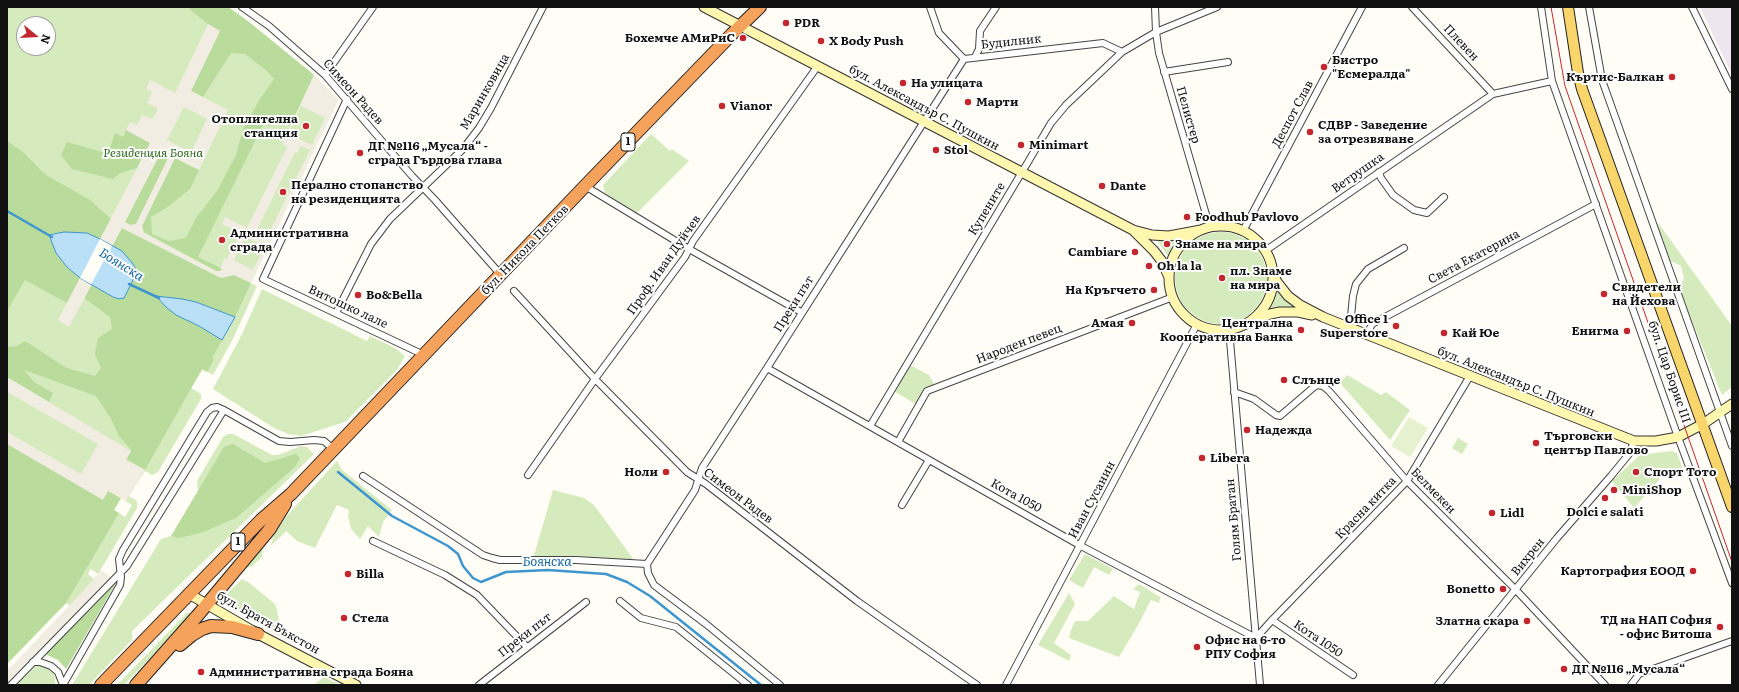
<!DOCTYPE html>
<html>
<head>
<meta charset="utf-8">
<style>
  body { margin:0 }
  #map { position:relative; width:1739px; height:692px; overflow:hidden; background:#fffdf5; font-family:Literata,serif }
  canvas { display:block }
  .frame { position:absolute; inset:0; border:8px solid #111; pointer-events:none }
  .north { position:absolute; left:16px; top:16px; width:40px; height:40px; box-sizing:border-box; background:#fff; border:1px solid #a0a0a0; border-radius:50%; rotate:108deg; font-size:11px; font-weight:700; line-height:16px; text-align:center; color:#111 }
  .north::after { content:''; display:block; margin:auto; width:14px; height:18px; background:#c4262e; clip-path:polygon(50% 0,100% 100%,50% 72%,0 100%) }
</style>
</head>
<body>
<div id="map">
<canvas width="1739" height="692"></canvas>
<div class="frame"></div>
<div class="north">N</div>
</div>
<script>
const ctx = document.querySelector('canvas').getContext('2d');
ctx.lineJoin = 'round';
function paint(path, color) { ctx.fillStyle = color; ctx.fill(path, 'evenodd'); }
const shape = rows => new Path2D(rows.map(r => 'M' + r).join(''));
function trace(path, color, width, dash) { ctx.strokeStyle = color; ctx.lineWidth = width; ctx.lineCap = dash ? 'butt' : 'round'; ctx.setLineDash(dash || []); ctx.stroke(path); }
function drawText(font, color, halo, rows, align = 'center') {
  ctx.font = font + ' Literata,serif'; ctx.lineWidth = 4; ctx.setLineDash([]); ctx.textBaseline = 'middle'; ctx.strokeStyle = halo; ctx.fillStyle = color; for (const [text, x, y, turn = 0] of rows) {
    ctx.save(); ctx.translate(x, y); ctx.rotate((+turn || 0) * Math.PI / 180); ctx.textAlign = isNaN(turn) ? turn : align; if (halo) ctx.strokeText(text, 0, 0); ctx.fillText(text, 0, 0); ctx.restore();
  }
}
paint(shape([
  [1700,7,1732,7,1732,75]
]), '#eee6ef');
paint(shape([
  [7,7,228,7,249,22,314,75,338,100,251,283,257,286,233,339,213,375,203,369,191,388,201,394,201,399,158,472,152,475,145,471,129,496,137,501,137,508,98,574,91,569,88,574,94,579,90,584,70,606,66,603,7,664],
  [24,24,48,24,48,48,24,48],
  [121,498,132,505,125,517,114,510],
  [651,134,670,151,672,149,689,161,637,213,605,193,603,185],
  [1659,224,1732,326,1732,387,1722,395,1679,289,1684,278,1681,266,1669,260,1656,225],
  '1175 278a46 46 0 1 1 92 0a46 46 0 1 1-92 0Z',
  [1184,237,1176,246,1170,259,1156,239],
  [262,289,367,341,370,336,395,348,405,356,396,371,345,422,301,436,288,434,274,428,213,389,242,334],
  [1278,289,1298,308,1269,311],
  [908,364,929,375,936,388,927,391,919,406,892,390],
  [1347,375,1381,395,1386,392,1410,410,1390,440,1340,383],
  [228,434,233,434,272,455,278,455,301,446,307,447,314,454,132,631,132,640,89,685,72,685,161,539,171,536,177,528,198,492,197,481,223,437],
  [1458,438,1468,444,1462,454,1452,448],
  [1671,451,1677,453,1683,469,1677,470,1672,468,1667,471,1634,508,1612,481,1640,455],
  [337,461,342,470,392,510,383,522,379,537,368,526,360,539,351,529,348,516,349,510,337,505,315,548,297,541,286,531,271,546,274,534,285,518],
  [553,490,584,498,594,505,634,560,622,561,533,559],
  [264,540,262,557,251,567,242,568],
  [1085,554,1113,569,1109,575,1094,567,1083,588,1069,580],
  [242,579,248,582,275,604,277,609,281,637,227,604,227,594],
  [1139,584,1160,597,1159,603,1151,600,1138,625,1119,657,1069,638,1071,630,1075,621,1088,621,1114,596,1134,609,1140,592,1133,589],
  [1069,593,1075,604,1054,643,1071,655,1069,661,1038,645],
  [188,612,192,615,124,685,117,685],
  [37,665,46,666,51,670,55,677,55,685,16,685],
  [324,677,326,678,341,685,314,685]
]), '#d5ebbd');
paint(shape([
  [187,7,228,7,249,22,314,75,290,126,274,118,270,126,264,123,198,257,223,269,220,271,216,271,144,232,142,226,175,158,199,170,190,189,168,207,151,217,152,234,168,241,186,238,196,218,217,191,236,155,243,129,260,99,274,79,267,71,245,54,231,53,203,97,191,91,220,31,208,24],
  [126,130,150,143,137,168,120,173,113,179,72,169,61,155,67,142,102,152,110,148,115,133,123,137],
  [7,141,23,152,46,175,90,200,111,219,100,239,87,233,67,267,80,278,67,303,25,280,7,311],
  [161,152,170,156,136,224,130,225,125,222],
  [122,228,221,278,234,275,251,283,235,317,196,302,156,296,166,307,222,340,212,358,214,360,207,372,202,369,145,470,126,459,131,450,119,436,111,419,96,396,24,370,34,382,53,393,49,402,7,377,7,347,17,346,25,341,67,368,95,376,101,368,95,354,98,338,112,329,110,317,84,298,91,284,113,297,119,299,124,297,137,272,133,264,122,251,112,246],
  [7,444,103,499,108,491,121,498,114,510,119,513,66,603,7,664],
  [233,444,265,463,296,454,300,458,295,467,236,518,201,533,179,538,171,536,224,447],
  [116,583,66,669,58,660,45,654]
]), '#b9dc9c');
paint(shape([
  [1409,417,1428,428,1410,457,1391,446]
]), '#e6f2cf');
paint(shape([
  [208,24,220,31,191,91,228,110,199,170,175,158,142,226,144,233,216,271,220,271,222,269,220,268,225,258,227,259,240,233,222,224,225,217,247,228,287,147,282,144,314,75,338,100,251,283,234,275,221,278,122,228,69,327,58,320,150,143,126,130,130,122,137,125,142,115,153,119,158,108,147,103,152,92,146,89,150,80,175,93],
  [301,106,325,118,312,145,288,134],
  [184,107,207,119,191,152,167,140],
  [301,146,310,150,268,235,257,230,295,152,297,153],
  [161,152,169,156,136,224,130,225,125,222],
  [245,237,265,246,253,270,234,260],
  [7,377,131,451,126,460,145,470,126,501,108,491,103,500,7,444,7,432,81,474,98,444,7,392],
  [101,570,112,578,7,685,7,669,11,667,85,589]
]), '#f1ede2');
const water = shape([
  [64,232,87,233,100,239,122,251,133,264,137,272,124,298,119,299,113,297,80,278,67,267,56,253,49,235,64,232],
  [156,296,182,299,196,302,235,317,222,340,199,326,176,315,166,307,156,296]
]);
paint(water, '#b9e0f7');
trace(water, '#3f96cf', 1);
paint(shape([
  [100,239,112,246,91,284,80,278]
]), '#fffdf5');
trace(shape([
  [7,211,52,237],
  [129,284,159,298],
  [338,472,392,516,448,546,458,554,463,566,473,578,481,582,506,572,548,570,606,574,627,582,650,596,761,685]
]), '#3f96cf', 2.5);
const street = shape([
  [242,7,269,26,325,75,412,176,435,200,501,275],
  [930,7,939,33,964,59,1103,43,1122,52],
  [1155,7,1156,32,1159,53,1210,228],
  [1412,7,1493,94],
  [1541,7,1552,81,1678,437,1732,583],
  [1589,7,1602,80,1607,94,1732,446],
  [1692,7,1732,89],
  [975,57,979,49,980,31,996,7],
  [1164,72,1228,62],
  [325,75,373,7],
  [347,99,263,279,424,355],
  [1379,172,1381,178,1393,195,1414,210,1427,213,1444,197],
  [585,186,689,249,801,312],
  [1243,231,1362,7],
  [1265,251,1493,94,1552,81],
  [514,291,595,379,687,472,706,484,857,601,977,685],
  [336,313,371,244,390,219,463,149,479,128,491,108,543,7],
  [1350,327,1353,296,1356,284,1368,269,1404,248],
  [1229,329,1260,685],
  [1367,334,1372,324,1596,204],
  [767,368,1081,546,1256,638,1272,620,1407,481,1470,376],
  [1234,392,1254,399,1276,415,1280,416,1314,387,1317,385,1323,386,1329,391,1407,481,1516,590,1605,685],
  [870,426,1028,162,1051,123,1066,105,1122,52,1156,32,1217,7],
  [898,442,927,391,1173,297],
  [528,475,595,379,685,257,693,241,817,67],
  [363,476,483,555,492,558,500,560,576,560,647,564],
  [902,505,929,460],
  [373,541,445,575,477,595,527,647],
  [647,564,695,490,702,468,767,368,964,59],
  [647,564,648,573,654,585,706,624,780,685],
  [620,601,641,618,676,627,748,685],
  [1272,620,1353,675],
  [33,662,40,662,51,666,58,672,63,685],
  [11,685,127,566,224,410],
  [63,685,120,585,121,577,119,559,123,550,207,412,212,408,217,407,224,410,279,441,290,442,314,440,324,441,333,449],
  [479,685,586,602],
  [1006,685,1197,324],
  [1438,685,1557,538,1611,476,1629,454,1634,441],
  [1631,685,1639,674,1732,641]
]);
const secondary = shape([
  [704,7,1133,230,1152,235,1169,236,1201,230],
  '1169 278a52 52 0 1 1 104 0a52 52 0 1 1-104 0Z',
  [1134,231,1154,251,1161,260,1169,277],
  [1272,271,1277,282,1288,296,1300,305,1323,317,1634,441,1656,441,1678,437,1703,424,1732,404],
  [1254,320,1270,314,1280,312,1298,312,1312,315],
  [189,594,258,634,356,685]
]);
const primary = shape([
  [1568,7,1578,73,1582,89,1732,507]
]);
const highway = shape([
  [180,645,192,635,202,629,211,626,232,627,258,634],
  [101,685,261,520,291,494,585,186,732,34,760,7],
  [136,685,198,615,269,530,285,504]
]);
trace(street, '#444', 8);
trace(secondary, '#333', 11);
trace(primary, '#222', 12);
trace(highway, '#222', 14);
trace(street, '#fff', 6);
trace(secondary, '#fff6b0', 9);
trace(primary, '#f9d66b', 10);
trace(highway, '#f5a25d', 12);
trace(shape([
  [1551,7,1565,86,1732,562]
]), '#c4262e', 1);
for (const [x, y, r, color] of [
  [786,23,4,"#c4262e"],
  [743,38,4,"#c4262e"],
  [821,41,4,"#c4262e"],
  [1324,67,4,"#c4262e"],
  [1672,77,4,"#c4262e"],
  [903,83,4,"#c4262e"],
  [968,102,4,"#c4262e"],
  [722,106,4,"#c4262e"],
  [306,126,4,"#c4262e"],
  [1310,132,4,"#c4262e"],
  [1021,145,4,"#c4262e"],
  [936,150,4,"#c4262e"],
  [360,153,4,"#c4262e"],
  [1102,186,4,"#c4262e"],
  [283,192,4,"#c4262e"],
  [1187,217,4,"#c4262e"],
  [222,240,4,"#c4262e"],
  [1167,244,4,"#c4262e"],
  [1135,252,4,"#c4262e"],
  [1149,266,4,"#c4262e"],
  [1222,278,4,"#c4262e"],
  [1154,290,4,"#c4262e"],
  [1604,294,4,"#c4262e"],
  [358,295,4,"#c4262e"],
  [1132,323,4,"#c4262e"],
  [1396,326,4,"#c4262e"],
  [1301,330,4,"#c4262e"],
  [1627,331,4,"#c4262e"],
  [1444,333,4,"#c4262e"],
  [1284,380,4,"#c4262e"],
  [1247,430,4,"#c4262e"],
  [1536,443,4,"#c4262e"],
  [1202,458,4,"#c4262e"],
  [666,472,4,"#c4262e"],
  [1636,472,4,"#c4262e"],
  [1614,490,4,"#c4262e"],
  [1605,498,4,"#c4262e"],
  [1492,513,4,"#c4262e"],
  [1693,571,4,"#c4262e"],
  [348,574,4,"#c4262e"],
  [1503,589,4,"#c4262e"],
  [344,618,4,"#c4262e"],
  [1527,621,4,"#c4262e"],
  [1720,627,4,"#c4262e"],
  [1197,647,4,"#c4262e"],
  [1564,669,4,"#c4262e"],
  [201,672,4,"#c4262e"]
]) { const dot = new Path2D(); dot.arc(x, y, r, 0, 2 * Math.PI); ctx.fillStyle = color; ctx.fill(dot); trace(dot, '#fff', 1.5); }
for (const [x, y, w] of [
  [628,142,14],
  [238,542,14]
]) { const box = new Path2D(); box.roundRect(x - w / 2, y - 9, w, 18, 3); ctx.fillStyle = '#fff'; ctx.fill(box); trace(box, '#111', 1); }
drawText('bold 11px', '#111', null, [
  ["1",628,142],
  ["1",238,542]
]);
drawText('bold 12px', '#111', '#fff', [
  ["PDR",794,23],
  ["Бохемче АМиРиС",735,38,"right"],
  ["X Body Push",829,41],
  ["Бистро",1332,60],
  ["\"Есмералда\"",1332,74],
  ["Къртис-Балкан",1664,77,"right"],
  ["На улицата",911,83],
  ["Марти",976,102],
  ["Vianor",730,106],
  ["Отоплителна",298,119,"right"],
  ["станция",298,133,"right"],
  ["СДВР - Заведение",1318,125],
  ["за отрезвяване",1318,139],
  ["Minimart",1029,145],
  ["ДГ №116 „Мусала“ -",368,146],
  ["сграда Гърдова глава",368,160],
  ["Stol",944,150],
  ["Перално стопанство",291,185],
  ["на резиденцията",291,199],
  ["Dante",1110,186],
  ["Foodhub Pavlovo",1195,217],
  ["Административна",230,233],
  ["сграда",230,247],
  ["Знаме на мира",1175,244],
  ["Cambiare",1127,252,"right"],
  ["Oh la la",1157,266],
  ["пл. Знаме",1230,271],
  ["на мира",1230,285],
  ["Свидетели",1612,287],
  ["на Йехова",1612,301],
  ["На Кръгчето",1146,290,"right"],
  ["Bo&Bella",366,295],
  ["Office 1",1388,319,"right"],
  ["Superstore",1388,333,"right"],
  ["Амая",1124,323,"right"],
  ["Централна",1293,323,"right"],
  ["Кооперативна Банка",1293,337,"right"],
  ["Енигма",1619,331,"right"],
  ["Кай Юе",1452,333],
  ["Слънце",1292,380],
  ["Надежда",1255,430],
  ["Търговски",1544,436],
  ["център Павлово",1544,450],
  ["Libera",1210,458],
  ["Ноли",658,472,"right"],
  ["Спорт Тото",1644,472],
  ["MiniShop",1622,490],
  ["Dolci e salati",1605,512,"center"],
  ["Lidl",1500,513],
  ["Картография ЕООД",1685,571,"right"],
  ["Billa",356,574],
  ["Bonetto",1495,589,"right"],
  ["Стела",352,618],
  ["ТД на НАП София",1712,620,"right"],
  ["- офис Витоша",1712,634,"right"],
  ["Златна скара",1519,621,"right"],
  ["Офис на 6-то",1205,640],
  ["РПУ София",1205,654],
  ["ДГ №116 „Мусала“",1572,669],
  ["Административна сграда Бояна",209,672]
], 'left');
drawText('12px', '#111', '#fff', [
  ["Будилник",1011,42,-6],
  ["Плевен",1461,43,47],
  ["Симеон Радев",353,92,48],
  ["Маринковица",485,92,-60],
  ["бул. Александър С. Пушкин",924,108,28],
  ["Деспот Слав",1293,114,-62],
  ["Пелистер",1188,115,74],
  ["Ветрушка",1358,173,-35],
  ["Купените",987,209,-59],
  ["бул. Никола Петков",525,250,-46],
  ["Света Екатерина",1474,257,-28],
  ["Проф. Иван Дуйчев",664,265,-55],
  ["Преки път",794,304,-58],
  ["Витошко лале",348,307,25],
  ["Народен певец",1019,344,-21],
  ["бул. Цар Борис III",1669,372,71],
  ["бул. Александър С. Пушкин",1516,382,22],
  ["Белмекен",1433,491,46],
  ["Симеон Радев",738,496,37],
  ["Кота 1050",1016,496,29],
  ["Иван Сусанин",1092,500,-62],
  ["Красна китка",1366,508,-46],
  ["Голям Братан",1234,520,-95],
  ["Вихрен",1528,557,-51],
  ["бул. Братя Бъкстон",268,623,29],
  ["Преки път",525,635,-38],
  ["Кота 1050",1318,639,34]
]);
drawText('italic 12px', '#2f6b1f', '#fff', [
  ["Резиденция Бояна",153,153]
]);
drawText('italic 13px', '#1768a6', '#fff', [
  ["Боянска",121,265,32],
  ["Боянска",547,562]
]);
</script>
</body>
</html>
